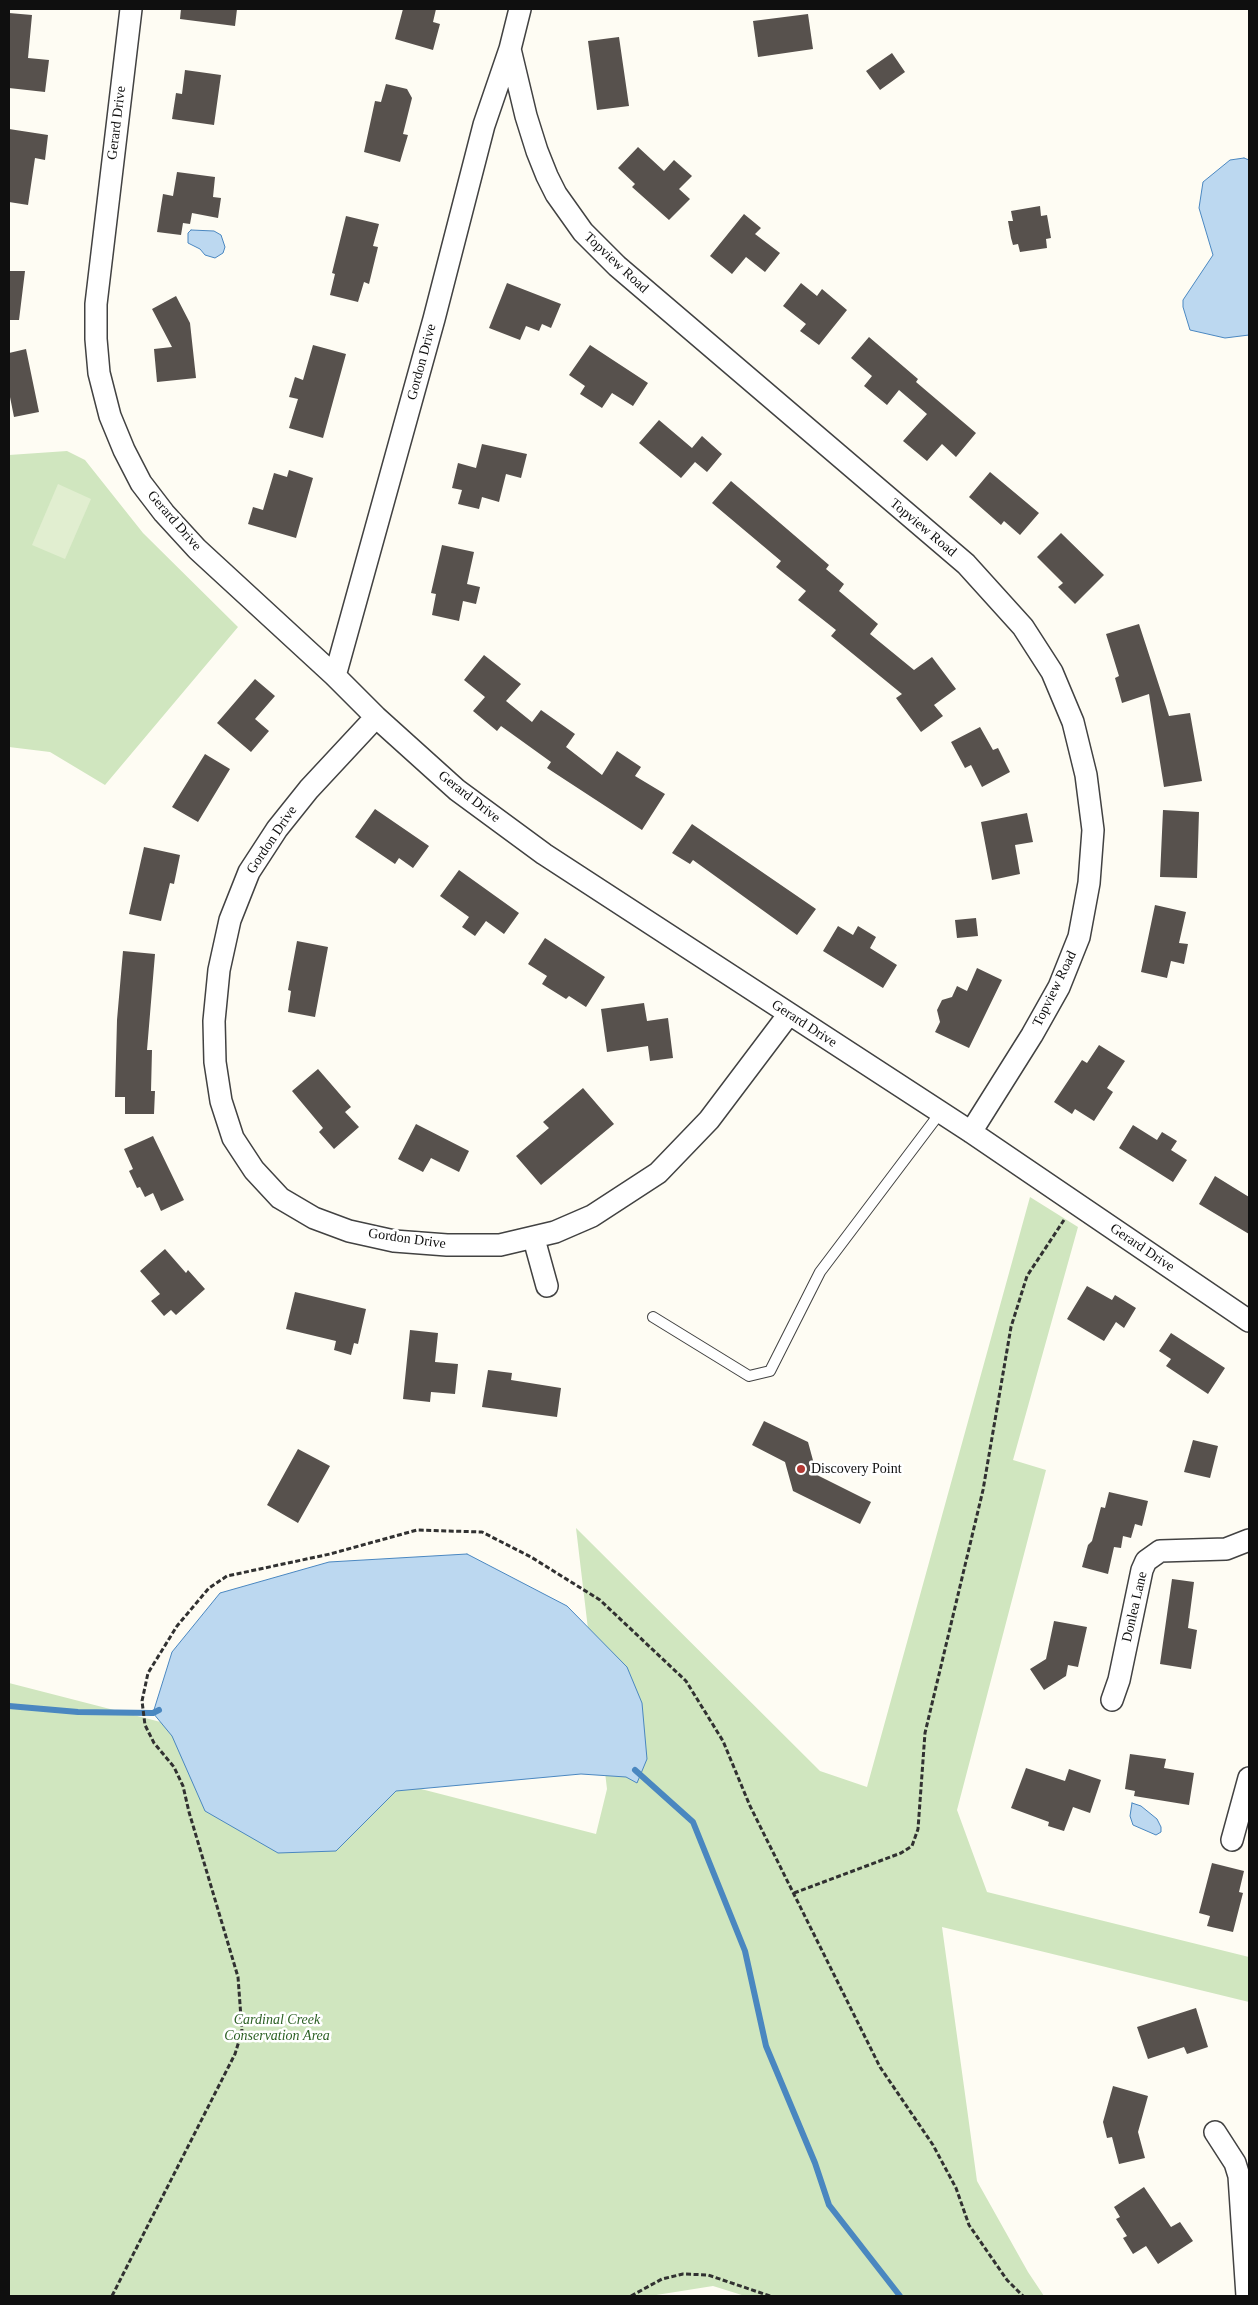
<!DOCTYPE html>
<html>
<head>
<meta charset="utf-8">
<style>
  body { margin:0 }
  #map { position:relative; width:1258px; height:2305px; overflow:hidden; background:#fefcf3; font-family:"Times New Roman",serif }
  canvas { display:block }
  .frame { position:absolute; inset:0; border:10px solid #0f0f0f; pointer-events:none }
</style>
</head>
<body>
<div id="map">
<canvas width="1258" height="2305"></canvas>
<div class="frame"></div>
</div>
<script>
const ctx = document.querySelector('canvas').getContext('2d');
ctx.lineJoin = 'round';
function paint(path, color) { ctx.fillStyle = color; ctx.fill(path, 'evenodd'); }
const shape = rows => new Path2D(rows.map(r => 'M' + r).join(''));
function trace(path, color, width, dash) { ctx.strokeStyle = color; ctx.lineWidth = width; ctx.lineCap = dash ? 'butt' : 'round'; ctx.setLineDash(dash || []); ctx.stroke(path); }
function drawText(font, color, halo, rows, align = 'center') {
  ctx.font = font + ' "Times New Roman",serif'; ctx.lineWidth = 5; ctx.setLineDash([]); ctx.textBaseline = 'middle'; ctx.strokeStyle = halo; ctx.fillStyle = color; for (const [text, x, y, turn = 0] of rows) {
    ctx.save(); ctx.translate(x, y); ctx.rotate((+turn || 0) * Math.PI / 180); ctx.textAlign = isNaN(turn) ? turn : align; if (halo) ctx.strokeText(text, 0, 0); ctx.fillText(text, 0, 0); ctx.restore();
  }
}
paint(shape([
  [67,451,85,460,143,533,238,627,105,785,50,752,9,747,9,455],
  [1030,1197,1078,1227,1013,1460,1046,1470,957,1810,987,1892,1249,1957,1249,2002,942,1927,977,2181,1028,2272,1044,2296,745,2296,713,2286,650,2296,9,2296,9,1683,596,1834,607,1789,576,1528,820,1771,867,1787]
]), '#d0e6bf');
paint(shape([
  [58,484,91,499,65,559,32,545]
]), '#e1eed0');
const water = shape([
  [1244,158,1249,160,1249,335,1225,338,1190,330,1183,307,1183,300,1213,255,1199,208,1203,182,1230,160,1244,158],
  [191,230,214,231,221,235,225,247,223,253,215,258,205,255,200,249,188,243,188,233,191,230],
  [467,1554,567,1606,627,1667,642,1703,647,1759,637,1783,626,1777,581,1774,396,1791,336,1851,278,1853,205,1811,172,1736,153,1713,172,1652,220,1593,329,1562,467,1554],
  [1132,1803,1141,1806,1157,1819,1161,1827,1161,1832,1156,1835,1133,1825,1130,1816,1132,1803]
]);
paint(water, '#bcd8f0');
trace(water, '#4a87c0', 1);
trace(shape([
  [9,1706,78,1712,153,1713,159,1710],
  [635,1770,693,1822,745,1951,766,2046,815,2163,829,2205,900,2296]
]), '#4a87c0', 6);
paint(shape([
  [181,9,237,9,235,26,180,19],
  [403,9,436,9,433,22,440,24,433,50,395,39],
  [9,13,32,15,28,58,49,60,45,92,9,88],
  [808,14,813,49,758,57,753,21],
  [619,37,629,106,597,110,588,41],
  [892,53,905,72,880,90,866,71],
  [185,70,221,75,214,125,172,119,176,93,182,94],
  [386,84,407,89,412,98,403,134,408,135,400,162,364,152,375,101,381,102],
  [9,129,48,135,45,160,35,158,28,205,9,202],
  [638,147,664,171,674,160,692,176,679,189,690,199,669,220,632,187,635,184,618,168],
  [177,172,215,177,213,197,221,198,218,218,192,213,190,224,183,223,181,235,157,232,163,194,173,196],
  [1040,206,1041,216,1047,215,1051,238,1046,239,1047,248,1020,252,1018,244,1013,245,1011,238,1008,221,1013,221,1011,211],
  [744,214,761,228,755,234,780,253,765,272,746,257,732,274,710,256],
  [346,216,379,224,373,246,378,247,369,284,364,282,358,302,330,295,335,274,332,273],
  [9,271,25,271,19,320,9,320],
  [507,283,561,304,551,328,542,324,539,331,526,326,520,340,489,328],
  [801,283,817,296,822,289,847,310,819,345,800,331,806,324,783,306],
  [176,296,190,323,196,378,157,382,154,349,172,347,152,309],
  [869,337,918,379,916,382,976,433,956,457,942,444,927,461,903,441,927,414,899,390,887,405,864,386,872,376,851,358],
  [313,345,346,354,323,438,289,428,298,399,289,397,295,377,303,380],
  [590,345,648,383,633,406,612,393,602,408,580,394,585,386,569,375],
  [26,349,39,412,14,417,9,392,9,353],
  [659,420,692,448,702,436,722,454,707,472,695,462,681,478,639,443],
  [482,444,527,454,521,478,506,474,499,502,482,497,479,509,458,504,462,490,452,488,458,463,476,468],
  [289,470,313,478,296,538,248,524,253,507,263,510,274,473,287,477],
  [990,472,1039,513,1020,535,1004,521,1001,525,969,497],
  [731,481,829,565,826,569,844,584,839,591,878,624,870,634,914,670,932,657,956,689,934,705,943,716,921,732,896,698,902,694,831,636,836,630,798,600,806,591,776,567,781,561,712,503],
  [1061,533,1104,575,1075,604,1058,587,1063,583,1037,557],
  [442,545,474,552,467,584,480,587,476,604,463,601,459,621,432,615,436,594,431,593],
  [1139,624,1169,716,1190,713,1202,781,1164,787,1149,694,1122,703,1115,678,1119,676,1106,634],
  [484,655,521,684,506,701,532,722,541,710,575,734,566,747,602,775,617,751,641,767,635,776,665,794,642,830,547,768,551,762,501,726,497,731,473,711,485,697,464,680],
  [255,679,275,696,255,719,269,731,251,752,217,723],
  [980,727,993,750,998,748,1010,772,982,787,971,765,965,768,951,742],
  [205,754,230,769,198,822,172,807],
  [375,809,429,846,413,868,399,858,395,864,355,837],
  [1163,810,1199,812,1197,878,1160,877],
  [1027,813,1033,842,1015,845,1020,874,992,880,981,822],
  [692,824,816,909,797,935,693,860,690,864,672,853],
  [144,847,180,855,174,884,170,883,161,921,129,914],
  [459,870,519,913,504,934,486,921,475,936,462,927,469,917,440,896],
  [1155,905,1186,912,1179,943,1188,944,1184,964,1171,961,1167,978,1141,972],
  [976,918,978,936,957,938,955,920],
  [838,926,853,935,858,926,876,937,870,948,897,965,883,988,823,951],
  [545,938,605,977,586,1007,569,996,566,999,542,984,547,976,528,964],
  [297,941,328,947,315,1017,288,1012,291,991,288,990],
  [123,951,155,954,147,1050,152,1050,151,1091,155,1091,154,1114,125,1114,125,1097,115,1097,117,1020],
  [977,968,1002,980,969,1048,935,1032,940,1022,937,1010,942,1000,952,997,957,986,967,991],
  [644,1003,647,1021,668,1018,673,1058,650,1061,648,1046,607,1052,601,1009],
  [1099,1045,1125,1061,1107,1088,1113,1092,1094,1121,1075,1109,1072,1114,1054,1102,1082,1060,1087,1063],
  [318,1069,351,1107,345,1112,359,1127,334,1149,319,1132,323,1128,292,1091],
  [583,1088,614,1124,541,1185,516,1156,549,1128,543,1122],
  [416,1124,469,1151,459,1172,431,1158,423,1172,398,1159],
  [1133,1125,1157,1140,1162,1132,1177,1141,1171,1150,1187,1160,1173,1182,1119,1148],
  [153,1136,184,1200,161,1211,153,1193,145,1197,140,1187,137,1188,129,1171,133,1169,124,1149],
  [1215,1176,1249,1197,1249,1234,1199,1204],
  [165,1249,186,1273,188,1270,205,1289,176,1315,171,1310,164,1316,151,1301,160,1294,140,1271],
  [1087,1286,1112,1300,1115,1295,1136,1308,1124,1328,1116,1322,1104,1341,1067,1319],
  [295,1292,366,1309,358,1344,354,1343,351,1355,334,1350,336,1341,286,1329],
  [410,1330,438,1333,435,1362,458,1364,455,1394,431,1392,430,1402,403,1399],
  [1171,1333,1225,1368,1208,1394,1166,1366,1171,1359,1159,1351],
  [488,1370,512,1373,511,1380,561,1388,557,1417,482,1407],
  [764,1421,808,1442,817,1475,871,1502,860,1524,793,1491,785,1462,752,1445],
  [1193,1440,1218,1446,1210,1478,1184,1472],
  [298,1449,330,1466,298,1523,267,1505],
  [1109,1492,1148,1501,1142,1526,1135,1524,1131,1538,1123,1536,1121,1548,1114,1547,1108,1574,1082,1567,1088,1545,1092,1541,1101,1507,1105,1508],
  [1172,1579,1194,1582,1188,1628,1197,1630,1191,1669,1160,1664],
  [1054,1621,1087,1627,1078,1667,1068,1665,1066,1676,1044,1690,1030,1669,1046,1659],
  [1130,1754,1166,1759,1164,1768,1194,1773,1189,1805,1134,1796,1135,1791,1125,1789],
  [1026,1768,1065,1781,1069,1769,1101,1780,1090,1813,1073,1807,1064,1831,1048,1826,1049,1822,1011,1808],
  [1212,1863,1244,1871,1239,1892,1243,1893,1233,1932,1207,1926,1210,1916,1199,1913],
  [1196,2008,1208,2047,1187,2054,1184,2047,1148,2059,1137,2027],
  [1113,2086,1148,2096,1138,2132,1145,2158,1119,2164,1112,2137,1107,2138,1103,2122],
  [1144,2187,1171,2227,1180,2222,1193,2241,1158,2264,1146,2246,1133,2254,1123,2238,1127,2236,1116,2219,1120,2217,1114,2207]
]), '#57514d');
const lane = shape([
  [653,1317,749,1376,770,1371,820,1272,940,1113]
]);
const street = shape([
  [131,9,96,304,96,339,99,373,110,416,124,450,141,483,164,513,197,549,335,676,376,717,457,790,544,854,971,1132,1249,1321],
  [520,9,510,49,526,116,537,151,547,176,556,194,583,232,617,266,966,564,1023,627,1052,672,1073,722,1086,775,1093,830,1089,883,1079,937,1059,987,1032,1035,971,1132],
  [335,676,434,319,484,125,510,49],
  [376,717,309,789,277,829,249,872,230,920,219,970,214,1021,215,1062,221,1101,233,1138,254,1170,280,1198,314,1218,349,1231,394,1241,447,1245,500,1245,555,1232,592,1216,658,1173,709,1120,789,1014],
  [534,1239,547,1286],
  [1112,1700,1119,1680,1142,1570,1146,1561,1160,1551,1226,1549,1249,1540],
  [1232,1840,1249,1778],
  [1215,2132,1235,2163,1239,2176,1247,2296]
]);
trace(lane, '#424242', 12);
trace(street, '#424242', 24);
trace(shape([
  [794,1893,901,1853,912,1846,918,1829,925,1733,983,1490,1011,1327,1027,1276,1064,1220],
  [112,2296,235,2054,242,2031,238,1977,189,1812,183,1786,174,1767,154,1743,145,1725,142,1701,148,1673,177,1626,209,1588,227,1576,330,1554,417,1530,482,1532,531,1557,600,1600,686,1681,723,1741,750,1806,880,2067,933,2145,956,2188,969,2225,1007,2280,1023,2296],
  [631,2296,662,2279,683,2274,708,2275,770,2296]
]), '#313131', 3, [5, 2.5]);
trace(lane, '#fff', 10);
trace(street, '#fff', 21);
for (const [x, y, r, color] of [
  [801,1469,5,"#b23934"]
]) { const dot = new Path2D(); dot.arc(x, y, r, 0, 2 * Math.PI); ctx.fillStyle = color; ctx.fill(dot); trace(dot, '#fff', 2); }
drawText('14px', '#0f0f0f', '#fff', [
  ["Gerard Drive",117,123,-83],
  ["Topview Road",616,263,43],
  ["Gordon Drive",422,362,-75],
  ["Gerard Drive",174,521,49],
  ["Topview Road",923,528,40],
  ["Gerard Drive",469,797,38],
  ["Gordon Drive",272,840,-56],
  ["Topview Road",1055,989,-64],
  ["Gerard Drive",804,1024,33],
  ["Gordon Drive",407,1239,8],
  ["Gerard Drive",1142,1248,34],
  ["Donlea Lane",1135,1607,-77]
]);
drawText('14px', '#0f0f0f', '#fff', [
  ["Discovery Point",811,1469]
], 'left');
drawText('italic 14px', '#2d6125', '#fff', [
  ["Cardinal Creek",277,2020],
  ["Conservation Area",277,2036]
]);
</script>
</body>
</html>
